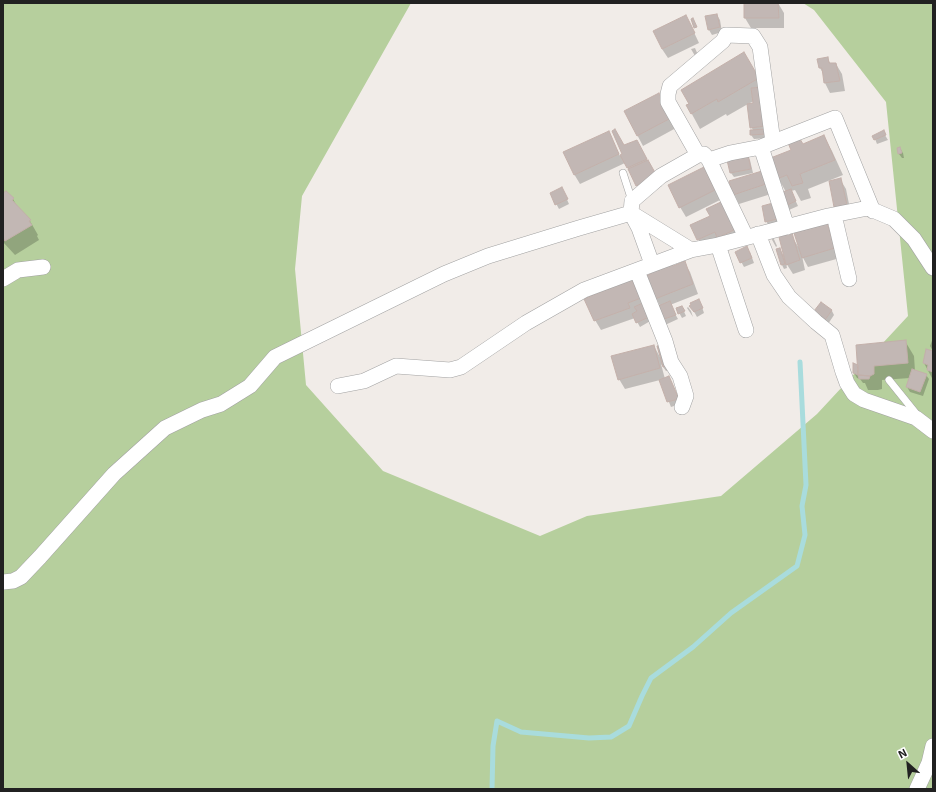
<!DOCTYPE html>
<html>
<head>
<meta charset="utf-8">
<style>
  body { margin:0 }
  #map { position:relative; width:936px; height:792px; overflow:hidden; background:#f1ece8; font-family:"Exo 2",sans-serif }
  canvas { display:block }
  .frame { position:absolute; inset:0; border:4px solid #212121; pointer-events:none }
  .north { position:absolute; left:888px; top:744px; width:40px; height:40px; -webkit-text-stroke:3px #fff; paint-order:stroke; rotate:333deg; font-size:11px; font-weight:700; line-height:16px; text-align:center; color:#212121 }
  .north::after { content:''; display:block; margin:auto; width:14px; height:18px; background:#212121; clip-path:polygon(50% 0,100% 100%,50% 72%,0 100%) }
</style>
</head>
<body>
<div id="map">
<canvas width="936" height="792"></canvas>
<div class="frame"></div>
<div class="north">N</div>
</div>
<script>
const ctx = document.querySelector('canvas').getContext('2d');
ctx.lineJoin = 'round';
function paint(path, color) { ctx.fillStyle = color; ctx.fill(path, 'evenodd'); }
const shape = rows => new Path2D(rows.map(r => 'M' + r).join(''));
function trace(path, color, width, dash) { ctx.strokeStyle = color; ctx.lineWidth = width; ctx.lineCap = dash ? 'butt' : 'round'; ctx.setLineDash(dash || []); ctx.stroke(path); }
paint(shape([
  [3,3,411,3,302,196,295,269,306,385,383,471,540,536,587,516,721,496,817,414,908,316,886,102,814,10,803,3,933,3,933,789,3,789]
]), '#b6cf9d');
paint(shape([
  [732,3,778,3,784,13,784,28,751,28,745,18,745,4,733,4],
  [717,15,720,20,722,32,712,35,709,30,707,17],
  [691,26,699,43,668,58,662,49],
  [695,48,698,55,695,56,691,49],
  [744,54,767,94,769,138,754,139,751,135,754,131,751,127,748,104,727,116,726,114,700,129,687,105],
  [754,101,755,103,748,104],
  [827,58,831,64,836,64,842,74,845,91,830,93,825,83,824,75,820,68],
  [658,94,676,128,643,146,625,112],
  [883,132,888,140,877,144,875,139],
  [609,133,620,156,624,154,624,146,642,151,662,186,643,196,625,163,580,184,574,174],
  [824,136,832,151,843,175,808,189,811,198,801,201,795,190,791,191,798,206,789,210,786,206,786,192,778,178,803,145],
  [900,148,903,153,904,158,902,158,899,154,898,149],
  [748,156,750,160,753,173,734,177,731,173,728,161],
  [761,172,771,194,739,204,734,194],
  [709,178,720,200,686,217,680,207],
  [840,179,846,189,851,214,841,216,835,207],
  [564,193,569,204,559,209,551,194],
  [3,194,13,199,18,208,30,221,38,235,37,236,39,240,15,255,3,242],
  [723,202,741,240,704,250,692,226,711,217],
  [773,204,779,224,769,226,766,221],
  [827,225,832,234,840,258,808,267,802,256,805,270,793,274,786,263,787,268,784,269,782,265,780,249,784,256,791,235,799,248],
  [773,237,777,246,776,247,771,238],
  [736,252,750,252,754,263,744,267],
  [684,262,690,272,698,294,670,305,678,319,665,325,660,306,656,298,673,267],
  [631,280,643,299,652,320,640,327,635,318,601,330,595,320],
  [821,303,832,311,834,315,828,324,817,316],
  [701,304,704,313,697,317,691,306],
  [682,307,686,316,682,318,677,309],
  [688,307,691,311,693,317,687,308],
  [933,338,933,351,930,346],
  [905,341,914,356,915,371,926,375,929,379,923,396,910,392,907,387,910,378,882,380,882,389,878,390,868,390,865,383,863,383,860,379,857,378,854,373,859,366],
  [654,346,661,359,671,370,666,371,661,364,665,379,669,377,680,404,671,407,660,380,625,389,619,379],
  [933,352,933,380,924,363]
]), '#0003');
trace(shape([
  [492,789,493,746,497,721,521,732,589,738,611,737,629,726,642,696,651,678,693,647,731,613,797,566,805,535,802,506,806,485,800,362]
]), '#a9dcdd', 5);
const building = shape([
  [744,3,778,3,779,18,744,18,744,3],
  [717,14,720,27,708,30,705,16,717,14],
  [686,15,695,33,662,49,653,31,686,15],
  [693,18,697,27,694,28,691,19,693,18],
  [744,52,759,78,718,102,717,99,691,114,686,105,689,104,681,90,744,52],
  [828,57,829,63,836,63,840,81,824,83,822,68,819,68,817,59,828,57],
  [762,87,766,126,750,128,747,104,753,103,751,88,762,87],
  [659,93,671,118,637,136,624,111,659,93],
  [615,129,624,145,637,140,647,159,627,168,620,155,622,154,612,131,615,129],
  [766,129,767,134,750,135,750,130,766,129],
  [884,130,886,135,874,140,872,136,884,130],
  [609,131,619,154,574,175,563,152,609,131],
  [824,135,835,160,800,174,803,183,792,186,787,175,777,179,768,159,791,150,788,143,800,139,803,144,824,135],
  [900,147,902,153,898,154,897,148,900,147],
  [748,155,751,169,730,173,727,160,748,155],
  [648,160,657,176,636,186,628,169,648,160],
  [704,167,715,190,679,208,668,185,704,167],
  [762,171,766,184,733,195,729,181,762,171],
  [841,178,847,205,834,207,829,181,841,178],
  [562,187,568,199,555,205,550,193,562,187],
  [791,189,796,201,785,206,780,193,791,189],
  [6,191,14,198,12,200,31,220,29,221,32,225,5,241,3,238,3,193,6,191],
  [723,201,736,229,717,238,715,232,697,240,690,225,710,216,706,209,723,201],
  [773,203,777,219,765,222,762,206,773,203],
  [827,223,835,248,802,258,794,233,827,223],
  [792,233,800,260,786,265,779,237,792,233],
  [747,246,752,258,740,263,735,252,747,246],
  [780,248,785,264,781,265,776,249,780,248],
  [685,261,693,284,655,299,645,276,651,274,650,271,672,263,673,266,685,261],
  [632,279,636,290,638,289,641,298,628,303,630,308,594,321,584,299,632,279],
  [699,299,703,308,694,312,689,306,691,305,690,303,699,299],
  [670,301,676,315,661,320,656,307,670,301],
  [645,302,651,316,636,323,632,314,637,311,634,307,645,302],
  [821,302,832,310,825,320,814,311,821,302],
  [682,306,685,311,678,314,676,308,682,306],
  [906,340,908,363,874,366,874,374,870,376,858,375,856,345,906,340],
  [663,344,669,365,663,367,657,346,663,344],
  [654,345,660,368,618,380,611,356,654,345],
  [926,349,933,351,933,372,927,370,928,365,923,363,926,349],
  [853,363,858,365,858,375,853,373,853,363],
  [912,369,927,374,920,392,906,387,912,369],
  [858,375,870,376,869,379,859,379,858,375],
  [669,376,679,399,667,402,659,380,669,376]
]);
paint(building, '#c2b7b4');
trace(building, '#c3b0aa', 1);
const service = shape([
  [623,173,632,201],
  [889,380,918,416]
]);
const minor = shape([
  [761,147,787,227],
  [698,155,668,102,668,94,670,86,723,41,726,35,753,36,760,47,773,142],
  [709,160,730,153,761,147,835,118,873,211],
  [834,215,849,279],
  [758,234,774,275,789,297,816,322,832,335,843,372,847,383,854,394,864,400,916,418,933,431],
  [718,245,746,330],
  [652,264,639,228,631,213,632,201,661,176,698,155,704,154,709,160,746,237],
  [637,271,665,341,671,362,680,376,686,396,682,407],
  [3,279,18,270,43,267],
  [338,386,364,381,396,366,450,370,461,367,526,323,584,290,691,250],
  [3,582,13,581,21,577,40,557,114,474,165,428,202,410,221,404,250,386,275,357,444,274,488,256,579,228,631,213,691,250,718,245,828,216,868,208,894,219,914,239,933,268],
  [917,789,929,763,933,746]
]);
trace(service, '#a2a2a2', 8);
trace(minor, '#a2a2a2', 16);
trace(service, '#fff', 7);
trace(minor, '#fff', 15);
</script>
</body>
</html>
